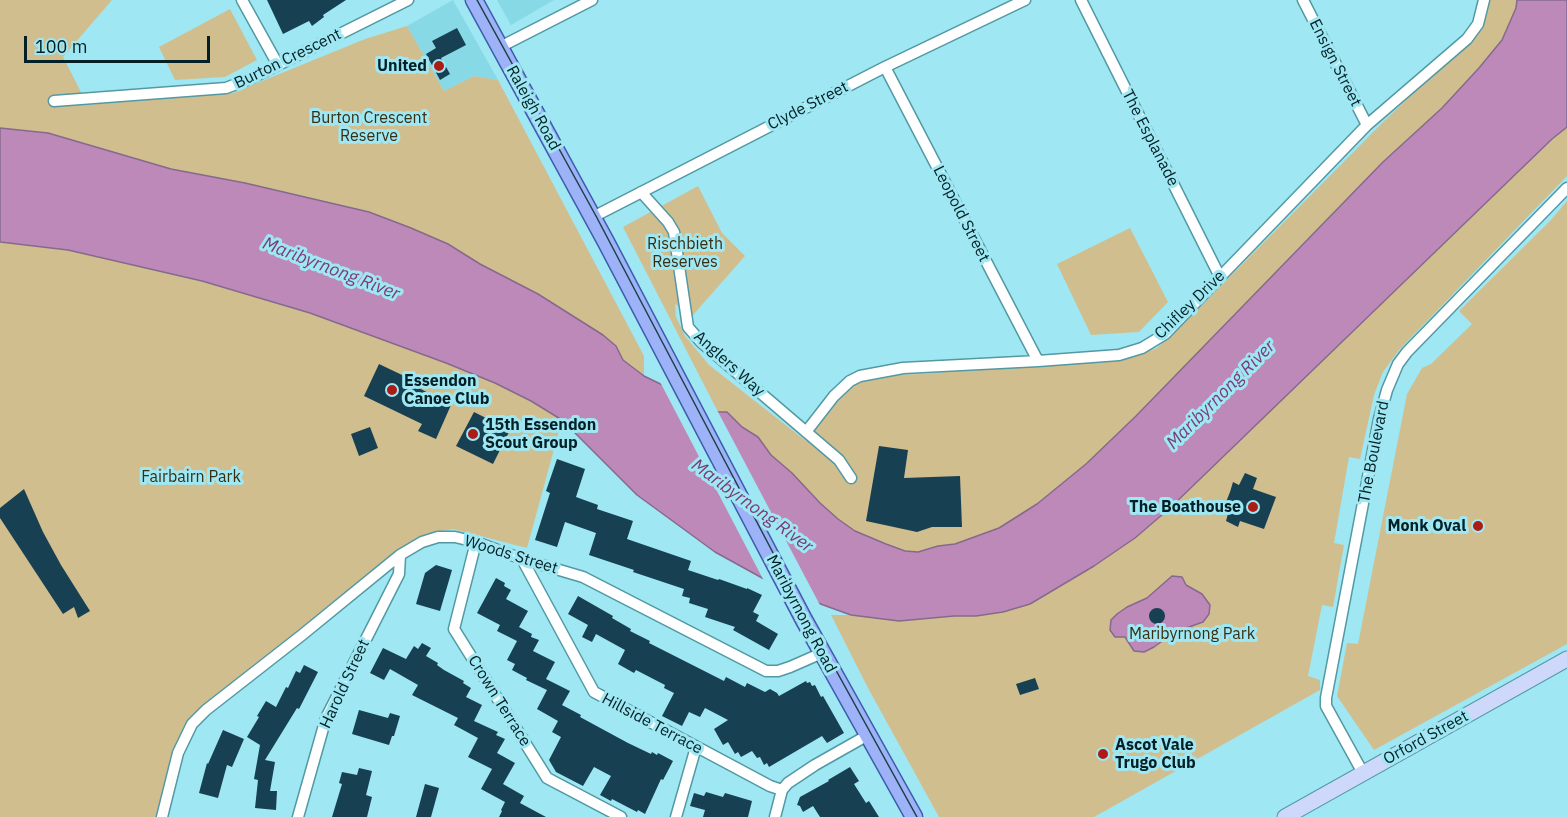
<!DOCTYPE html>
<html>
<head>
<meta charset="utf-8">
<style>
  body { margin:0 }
  #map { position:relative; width:1567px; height:817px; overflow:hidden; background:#9fe7f3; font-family:"IBM Plex Sans",sans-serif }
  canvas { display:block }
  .scale { position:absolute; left:24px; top:36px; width:186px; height:27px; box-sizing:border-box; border:3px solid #022025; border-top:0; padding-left:8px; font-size:18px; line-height:21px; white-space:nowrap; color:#022025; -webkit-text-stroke:4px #9fe7f3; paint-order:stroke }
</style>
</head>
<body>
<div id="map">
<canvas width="1567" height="817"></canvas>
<div class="scale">100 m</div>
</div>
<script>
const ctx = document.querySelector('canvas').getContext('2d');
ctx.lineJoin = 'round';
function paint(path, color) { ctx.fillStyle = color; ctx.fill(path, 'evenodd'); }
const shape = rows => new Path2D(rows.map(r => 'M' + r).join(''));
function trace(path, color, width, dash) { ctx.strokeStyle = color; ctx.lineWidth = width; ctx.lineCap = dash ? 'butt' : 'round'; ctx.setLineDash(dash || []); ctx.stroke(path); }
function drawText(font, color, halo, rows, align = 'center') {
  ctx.font = font + ' "IBM Plex Sans",sans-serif'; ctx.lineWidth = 6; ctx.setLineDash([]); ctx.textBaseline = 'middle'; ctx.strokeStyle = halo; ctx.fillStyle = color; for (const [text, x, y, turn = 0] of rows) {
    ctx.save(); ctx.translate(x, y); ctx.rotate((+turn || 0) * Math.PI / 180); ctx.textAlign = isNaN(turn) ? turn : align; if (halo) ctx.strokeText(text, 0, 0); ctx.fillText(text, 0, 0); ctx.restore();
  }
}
paint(shape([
  [453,0,498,80,474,76,444,91,407,26],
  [497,0,554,0,511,25]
]), '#87d9e6');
paint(shape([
  [0,0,112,0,63,57,79,88,86,105,233,93,365,39,407,26,444,91,474,76,498,80,644,356,644,376,623,360,616,346,603,335,538,294,480,264,448,244,411,228,369,212,245,183,171,169,48,133,0,128],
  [1488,0,1517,0,1516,8,1502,40,1479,68,1442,108,1383,162,1136,416,1086,464,1037,504,999,528,955,544,938,546,918,552,905,551,855,531,838,519,820,503,792,473,771,455,758,437,742,427,727,412,718,412,623,227,698,186,722,233,745,256,693,315,675,304,676,317,685,336,709,365,806,441,847,390,860,381,883,375,923,374,1135,356,1157,348,1206,301,1384,121,1479,32,1488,4],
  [230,9,257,60,225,77,175,80,159,47],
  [1567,127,1567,176,1399,350,1383,372,1374,395,1360,459,1349,457,1334,543,1344,545,1333,607,1322,605,1308,676,1320,680,1320,690,1094,817,939,817,868,688,831,615,851,615,899,621,954,616,976,616,1135,538,1170,508,1552,139],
  [1567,201,1567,644,1374,750,1337,696,1347,643,1358,644,1407,394,1422,368,1431,364,1472,324,1459,311,1550,221],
  [1130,228,1168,302,1139,332,1091,335,1057,264],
  [0,242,68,250,120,262,202,281,310,313,446,363,495,383,531,401,562,420,527,548,453,529,437,532,415,542,201,715,187,736,164,817,0,817]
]), '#d1be8e');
const water = shape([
  [1517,0,1567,0,1567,127,1552,139,1170,508,1135,538,1094,566,1030,604,1003,612,976,616,954,616,899,621,851,615,826,606,784,590,715,552,637,495,562,420,531,401,495,383,446,363,310,313,202,281,68,250,0,242,0,128,48,133,171,169,245,183,369,212,411,228,448,244,480,264,538,294,603,335,616,346,623,360,644,376,718,412,727,412,742,427,758,437,771,455,792,473,820,503,838,519,855,531,886,544,905,551,918,552,938,546,955,544,999,528,1037,504,1086,464,1136,416,1383,162,1442,108,1479,68,1502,40,1516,8,1517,0],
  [1172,576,1182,577,1186,585,1202,594,1210,605,1209,614,1203,622,1175,632,1154,647,1144,652,1134,651,1125,637,1115,637,1110,630,1111,620,1117,614,1127,607,1147,598,1172,576]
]);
paint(water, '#bd89b9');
trace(water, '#856a8d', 1.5);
paint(shape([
  [659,380,716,408,821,607,782,593,764,581]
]), '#9fe7f3');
paint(shape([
  [267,0,346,0,323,15,324,17,312,26,309,21,283,34],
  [457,28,466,45,441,58,450,74,440,80,426,54,436,48,432,41],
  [379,364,421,384,419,388,451,405,436,439,418,431,422,424,364,396],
  [474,412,510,430,493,464,456,446],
  [370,427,378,448,359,456,351,434],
  [879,446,908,450,904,478,960,476,962,527,932,527,917,532,866,521],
  [557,459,585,469,576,497,598,505,597,509,633,521,627,539,691,561,688,570,718,580,719,579,747,589,747,588,762,595,753,612,759,615,756,621,778,634,769,650,733,630,735,627,705,617,708,609,689,603,690,598,682,596,684,589,633,572,634,570,589,555,596,533,565,522,557,547,535,540,550,493,546,491],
  [1245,473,1257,478,1253,489,1276,497,1264,529,1240,521,1238,527,1226,521,1229,510,1224,507,1230,492,1233,482,1239,485],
  [24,489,43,532,61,565,90,611,78,618,74,607,63,614,0,518,0,508],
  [436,565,452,570,440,611,416,604,425,573],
  [496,578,505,583,504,586,511,590,506,599,528,611,519,627,532,634,531,637,539,640,533,651,555,662,546,679,570,691,562,705,581,715,580,717,628,743,651,754,652,752,657,755,658,753,673,761,663,780,661,779,645,814,638,810,637,812,612,799,611,801,600,795,611,776,594,767,583,786,556,772,549,760,561,737,552,732,558,721,537,709,547,690,526,680,527,678,512,670,515,664,507,660,517,641,497,631,500,625,477,613],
  [578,596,613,616,612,618,631,629,630,631,650,641,649,643,724,681,726,677,745,687,747,683,765,692,770,689,777,693,779,696,806,681,807,683,810,682,812,686,815,685,821,697,823,696,844,733,827,743,822,736,769,767,767,763,764,765,760,757,757,758,752,751,741,757,738,752,735,754,728,742,723,745,714,729,728,720,705,708,700,717,689,712,682,726,662,716,674,693,664,688,665,685,636,670,634,673,618,664,625,650,596,634,592,642,582,637,588,625,568,614],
  '1149 616a8 8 0 1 1 16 0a8 8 0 1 1-16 0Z',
  [422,643,431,648,426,656,438,663,437,665,444,670,464,681,463,683,471,688,466,697,482,705,474,721,498,732,496,735,505,739,497,753,515,763,503,784,524,796,520,803,546,817,499,817,502,811,501,810,505,802,481,789,492,769,468,757,478,738,454,725,458,718,412,695,418,685,390,669,384,680,370,673,383,648,406,659,414,646,418,649],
  [304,665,318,672,299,709,297,708,265,760,275,762,270,791,277,791,276,810,255,808,258,780,254,779,260,745,247,737,259,717,257,716,266,701,276,707,286,687,288,688,296,671,300,673],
  [1035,678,1039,689,1020,695,1016,684],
  [359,710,388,718,390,713,400,716,394,736,392,736,389,745,352,734],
  [223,730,244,739,232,767,227,765,218,798,199,793,207,763,208,764],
  [850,767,859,781,854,784,866,803,869,801,879,817,820,817,813,806,803,812,800,806,797,805,800,797,829,781,828,780],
  [359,768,372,771,366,795,372,797,367,817,332,817,342,784,339,783,342,772,357,775],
  [425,784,439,788,431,817,416,817],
  [706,792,723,797,725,793,752,801,748,817,703,817,705,810,690,806,694,793,704,796]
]), '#174052');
const minor = shape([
  [242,0,278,65],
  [1081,0,1220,277],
  [1303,0,1367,125],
  [500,47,592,0],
  [885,67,1038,361],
  [54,101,226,88,252,78,408,0],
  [641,192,668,222,674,232,688,327,701,342,839,460,851,478],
  [593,217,885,67,1025,0],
  [806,432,834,396,850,381,860,376,903,368,1038,361,1119,355,1142,348,1165,334,1367,125,1467,39,1478,24,1484,0],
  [476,542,454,629,547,778,621,817],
  [522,559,594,692,770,786,782,790],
  [1363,773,1326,706,1326,698,1379,419,1387,390,1398,364,1407,352,1567,188],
  [162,817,178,753,192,724,206,710,302,635,400,555,422,542,438,537,455,537,476,542,522,559,583,577,766,671,778,671,790,667,822,653],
  [298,817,326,718,399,574,400,555],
  [676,817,696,747],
  [775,817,782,790,788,783,815,765,868,735]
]);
const secondary = shape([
  [1285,817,1567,659]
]);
const primary = shape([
  [474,0,606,242,804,620,914,817]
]);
trace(minor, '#5299a4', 13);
trace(secondary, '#5299a4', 17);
trace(primary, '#3d5dab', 19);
trace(minor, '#fff', 10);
trace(secondary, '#ced8fb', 15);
trace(primary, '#9eb2f8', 16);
trace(shape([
  [477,0,596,216,811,625,917,817]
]), '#1c4147', 1.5);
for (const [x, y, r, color] of [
  [439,66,6,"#ac1b14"],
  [392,390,6,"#ac1b14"],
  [473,434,6,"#ac1b14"],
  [1253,507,6,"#ac1b14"],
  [1478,526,6,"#ac1b14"],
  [1103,754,6,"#ac1b14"]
]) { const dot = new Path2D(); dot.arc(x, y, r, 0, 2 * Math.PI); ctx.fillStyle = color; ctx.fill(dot); trace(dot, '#9fe7f3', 2); }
drawText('16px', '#022025', '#9fe7f3', [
  ["Burton Crescent",288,59,-26],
  ["Ensign Street",1335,63,63],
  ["Clyde Street",808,106,-27],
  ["Raleigh Road",533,108,61],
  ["The Esplanade",1150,138,63],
  ["Leopold Street",961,214,63],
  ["Chifley Drive",1190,305,-44],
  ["Anglers Way",729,364,42],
  ["The Boulevard",1374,452,-79],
  ["Woods Street",511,555,17],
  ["Maribyrnong Road",801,614,62],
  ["Harold Street",345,684,-65],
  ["Crown Terrace",499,701,58],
  ["Hillside Terrace",652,724,28],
  ["Orford Street",1426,738,-29]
]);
drawText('bold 16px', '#022025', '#9fe7f3', [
  ["United",427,66],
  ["Essendon",404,381,"left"],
  ["Canoe Club",404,399,"left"],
  ["15th Essendon",485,425,"left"],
  ["Scout Group",485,443,"left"],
  ["The Boathouse",1241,507],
  ["Monk Oval",1466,526],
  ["Ascot Vale",1115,745,"left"],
  ["Trugo Club",1115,763,"left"]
], 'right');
drawText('16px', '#3a2e10', '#9fe7f3', [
  ["Burton Crescent",369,118],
  ["Reserve",369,136],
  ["Rischbieth",685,244],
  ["Reserves",685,262],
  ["Fairbairn Park",191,477],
  ["Maribyrnong Park",1192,634]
]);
drawText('italic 18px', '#7b3b78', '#9fe7f3', [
  ["Maribyrnong River",331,269,21],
  ["Maribyrnong River",1221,395,-45],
  ["Maribyrnong River",752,506,36]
]);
</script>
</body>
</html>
